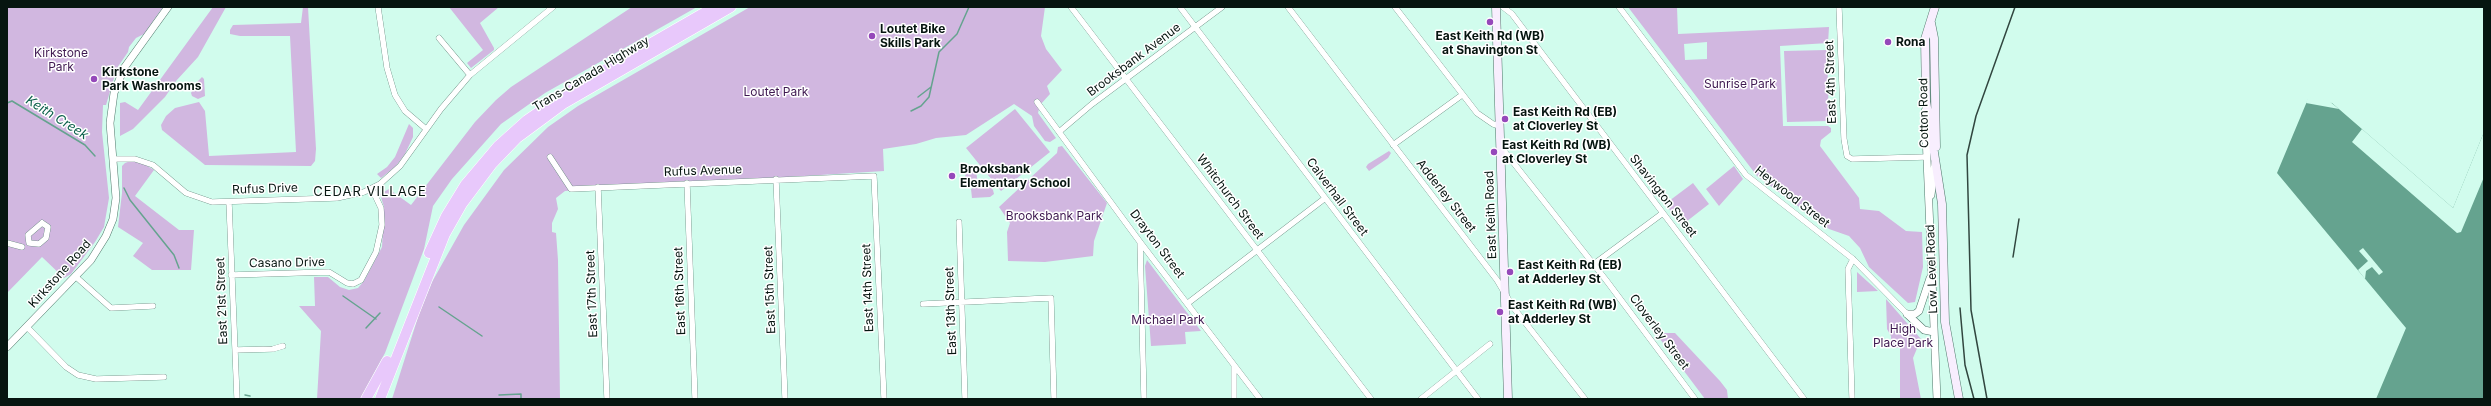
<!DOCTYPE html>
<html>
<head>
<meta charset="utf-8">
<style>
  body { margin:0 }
  #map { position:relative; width:2491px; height:406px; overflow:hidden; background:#d1fced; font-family:Inter,sans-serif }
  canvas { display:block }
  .frame { position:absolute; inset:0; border:8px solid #061510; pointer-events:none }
</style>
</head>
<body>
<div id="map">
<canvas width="2491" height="406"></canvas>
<div class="frame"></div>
</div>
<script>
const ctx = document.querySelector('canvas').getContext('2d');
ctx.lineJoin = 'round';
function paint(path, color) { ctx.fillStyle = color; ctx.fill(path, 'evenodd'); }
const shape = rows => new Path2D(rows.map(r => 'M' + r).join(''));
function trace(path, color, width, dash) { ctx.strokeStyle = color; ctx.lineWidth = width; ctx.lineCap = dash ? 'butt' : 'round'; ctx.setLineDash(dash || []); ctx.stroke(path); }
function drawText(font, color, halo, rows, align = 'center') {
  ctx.font = font + ' Inter,sans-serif'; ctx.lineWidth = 3; ctx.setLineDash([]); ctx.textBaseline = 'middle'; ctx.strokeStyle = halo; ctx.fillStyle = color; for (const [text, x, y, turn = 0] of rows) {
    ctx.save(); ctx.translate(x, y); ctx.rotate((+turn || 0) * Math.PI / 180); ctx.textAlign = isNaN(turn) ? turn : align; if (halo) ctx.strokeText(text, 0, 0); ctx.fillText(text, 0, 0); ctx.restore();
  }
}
paint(shape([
  [7,7,163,7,144,34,136,38,129,47,128,52,117,68,106,105,103,105,102,132,109,198,104,227,95,242,71,274,64,278,42,257,7,293],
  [213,7,226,7,198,57,176,81,165,97,133,129,120,136,120,103,125,102,138,110],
  [303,7,308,7,316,149,315,161,311,166,205,165,162,130,161,125,166,116,175,108,199,102,205,111,209,156,296,152,290,36,240,36,230,34,230,30,233,25,301,23],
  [449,7,499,7,480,23,494,48,494,50,471,68,467,63,483,50],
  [632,7,697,7,545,93,501,124,452,179,433,206,424,249,385,353,360,399,317,399,321,331,299,306,315,306,314,277,328,277,340,287,349,290,358,288,364,281,382,247,384,207,380,194,389,189,411,205,475,122,496,100,511,87],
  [750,7,1045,7,1041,36,1046,49,1062,70,1047,86,1050,94,1040,105,1038,113,1056,138,1050,142,1045,141,1034,126,1032,116,1014,104,966,135,936,138,916,144,883,149,884,171,565,191,556,198,558,209,552,223,552,232,556,233,558,260,560,399,392,399,419,314,432,282,464,225,504,170,548,127,578,106],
  [1628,7,1677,7,1678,34,1829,27,1828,43,1780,46,1783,126,1828,126,1831,128,1831,132,1821,140,1820,146,1859,198,1860,209,1879,211,1906,231,1922,232,1923,267,1915,302,1908,303,1869,267,1860,248,1849,236,1829,229,1757,176],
  [1707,42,1707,59,1685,60,1684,44],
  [1827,50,1829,121,1787,122,1784,51],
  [202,77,204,79,205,96,198,99,192,96,191,93,196,83],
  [1015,109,1050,152,1001,191,966,148],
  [409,124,413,128,413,137,405,154,396,166,381,178,377,174,387,167,395,157],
  [1062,146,1107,203,1094,241,1093,256,1045,262,1008,261,1007,232,1010,223,999,207,1057,153,1058,147],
  [1389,151,1391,153,1388,158,1369,171,1366,167,1368,164],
  [136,159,154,170,135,196,179,230,194,230,191,270,152,270,133,256,143,243,118,227,122,193,122,166,125,163],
  [1734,166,1743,179,1719,206,1706,189],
  '965 177a6 6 0 1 1 12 0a6 6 0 1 1-12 0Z',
  [985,181,993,190,994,194,990,197,972,198,971,189],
  [1693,183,1709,204,1682,225,1665,204],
  [1147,260,1201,331,1185,332,1186,344,1151,346,1145,266],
  [1857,272,1878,291,1857,292],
  [1886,299,1921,339,1913,358,1921,399,1900,399,1900,348,1891,348,1891,336,1887,329],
  [1665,333,1675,333,1720,381,1727,390,1728,399,1705,399,1657,335]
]), '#d1b7e0');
paint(shape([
  [2308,99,2332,103,2453,208,2484,132,2484,399,2376,399,2406,328,2277,173]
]), '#65a38f');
paint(shape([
  [2308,97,2329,101,2339,109,2306,103],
  [2362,129,2453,208,2484,132,2484,177,2461,232,2457,233,2352,142],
  [2363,248,2383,272,2379,275,2372,267,2366,271,2365,279,2358,270,2368,261,2359,251]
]), '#d1fced');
trace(shape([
  [918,97,931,87],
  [7,103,12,101,85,145,95,156],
  [911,111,921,106,929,97,939,52,957,34,969,7],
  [124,188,130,200,174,255,179,268],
  [343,296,376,319],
  [439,307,482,336],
  [366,328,380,313],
  [245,395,250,396],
  [499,395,521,394,521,399]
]), '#65a38f', 1.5);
const minor = shape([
  [378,7,387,68,395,95,405,111,426,129],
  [1071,7,1371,399],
  [1180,7,1478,399],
  [1288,7,1497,280,1513,307,1585,399],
  [1395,7,1477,113,1493,124,1500,126],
  [1503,7,1512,14,1804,399],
  [1619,7,1746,175,1853,259,1907,314],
  [1839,7,1844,139,1847,156,1852,159,1926,157],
  [439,38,470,75],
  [1037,102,1140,242,1260,399],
  [1059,132,1092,104,1222,7],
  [1393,145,1462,95],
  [1501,147,1606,280,1695,399],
  [550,157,571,189,874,176,884,399],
  [114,159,135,159,153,165,186,193,212,202,337,198,364,192,380,184,400,166,441,109,470,75,553,7],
  [776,179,785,399],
  [687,183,695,399],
  [598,187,607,399],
  [229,202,237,399],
  [959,222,965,399],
  [42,223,48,227,46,238,39,244,29,243,28,235,42,223],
  [1140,242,1144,399],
  [7,243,22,247],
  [1594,264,1663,213],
  [231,275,329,272,347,283,353,284,361,280,376,252,382,225,381,208,372,189],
  [75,276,111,308,153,306],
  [1188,303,1324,199],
  [923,304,1051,298,1054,399],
  [27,327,66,367,78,375,96,379,164,377],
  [235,350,273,349,283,346],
  [1234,366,1234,399],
  [1421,399,1490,344],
  [1852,399,1848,269,1853,259]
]);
const tertiary = shape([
  [1925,111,1937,399],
  [1931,195,1935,163],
  [1907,314,1915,314,1919,311,1930,278],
  [1907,314,1924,330,1934,332],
  [7,347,91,260,106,236,113,219,116,198,110,123,114,93,124,68,168,7]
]);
const secondary = shape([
  [1496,7,1508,399],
  [1935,7,1925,39,1926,101,1942,204,1945,322,1959,399],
  [1931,23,1934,38,1936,147]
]);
const motorway = shape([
  [429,253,446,216,465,185,498,146,527,120,575,87,714,7],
  [366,399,387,361],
  [380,399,445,234,462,204,492,164,517,138,563,104,731,7]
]);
trace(minor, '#4f776a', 6);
trace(tertiary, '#4f776a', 8);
trace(secondary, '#4f776a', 9);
trace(motorway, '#fff', 11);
trace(minor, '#fff', 5.5);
trace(tertiary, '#fff', 7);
trace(secondary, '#f8eefe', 8);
trace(motorway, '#e8c8fb', 10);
trace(shape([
  [2013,257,2019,219],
  [1960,308,1965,365,1974,399],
  [1987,399,1971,310,1967,155,1976,116,2015,7]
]), '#31463f', 1.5);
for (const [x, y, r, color] of [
  [1490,22,4,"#9548ba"],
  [872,36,4,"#9548ba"],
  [1888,42,4,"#9548ba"],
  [94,79,4,"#9548ba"],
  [1505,119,4,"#9548ba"],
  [1494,152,4,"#9548ba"],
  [952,176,4,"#9548ba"],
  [1510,272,4,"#9548ba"],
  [1500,312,4,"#9548ba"]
]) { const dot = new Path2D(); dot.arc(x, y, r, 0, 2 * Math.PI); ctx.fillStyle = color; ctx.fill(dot); trace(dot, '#fff', 1.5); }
drawText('bold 12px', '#061510', '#fff', [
  ["Loutet Bike",880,29],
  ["Skills Park",880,43],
  ["East Keith Rd (WB)",1490,36,"center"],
  ["at Shavington St",1490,50,"center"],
  ["Rona",1896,42],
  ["Kirkstone",102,72],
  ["Park Washrooms",102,86],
  ["East Keith Rd (EB)",1513,112],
  ["at Cloverley St",1513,126],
  ["East Keith Rd (WB)",1502,145],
  ["at Cloverley St",1502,159],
  ["Brooksbank",960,169],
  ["Elementary School",960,183],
  ["East Keith Rd (EB)",1518,265],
  ["at Adderley St",1518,279],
  ["East Keith Rd (WB)",1508,305],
  ["at Adderley St",1508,319]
], 'left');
drawText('12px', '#3e1850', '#fff', [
  ["Kirkstone",61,53],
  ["Park",61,67],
  ["Sunrise Park",1740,84],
  ["Loutet Park",776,92],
  ["Brooksbank Park",1054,216],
  ["Michael Park",1168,320],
  ["High",1903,329],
  ["Place Park",1903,343]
]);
drawText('12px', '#061510', '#fff', [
  ["Brooksbank Avenue",1134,60,-37],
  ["Trans-Canada Highway",591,74,-31],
  ["East 4th Street",1831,82,-92],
  ["Cotton Road",1924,113,-91],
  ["Rufus Avenue",703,171,-2],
  ["Rufus Drive",265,189,-2],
  ["Adderley Street",1446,196,52],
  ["Shavington Street",1663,196,52],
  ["Whitchurch Street",1230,197,53],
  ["Calverhall Street",1337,197,53],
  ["Heywood Street",1792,197,38],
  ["East Keith Road",1491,215,-92],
  ["Drayton Street",1157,244,53],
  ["Casano Drive",287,263,-1],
  ["Low Level Road",1932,269,-92],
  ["Kirkstone Road",60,274,-48],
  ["East 14th Street",868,288,-92],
  ["East 15th Street",770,290,-92],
  ["East 16th Street",680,291,-92],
  ["East 17th Street",592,294,-92],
  ["East 21st Street",222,301,-92],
  ["East 13th Street",951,311,-92],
  ["Cloverley Street",1659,332,53]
]);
drawText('italic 13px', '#0d614d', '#fff', [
  ["Keith Creek",57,118,32]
]);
ctx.letterSpacing = '1px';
drawText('13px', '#061510', '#fff', [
  ["CEDAR VILLAGE",370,192]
]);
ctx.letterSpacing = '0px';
</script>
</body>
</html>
